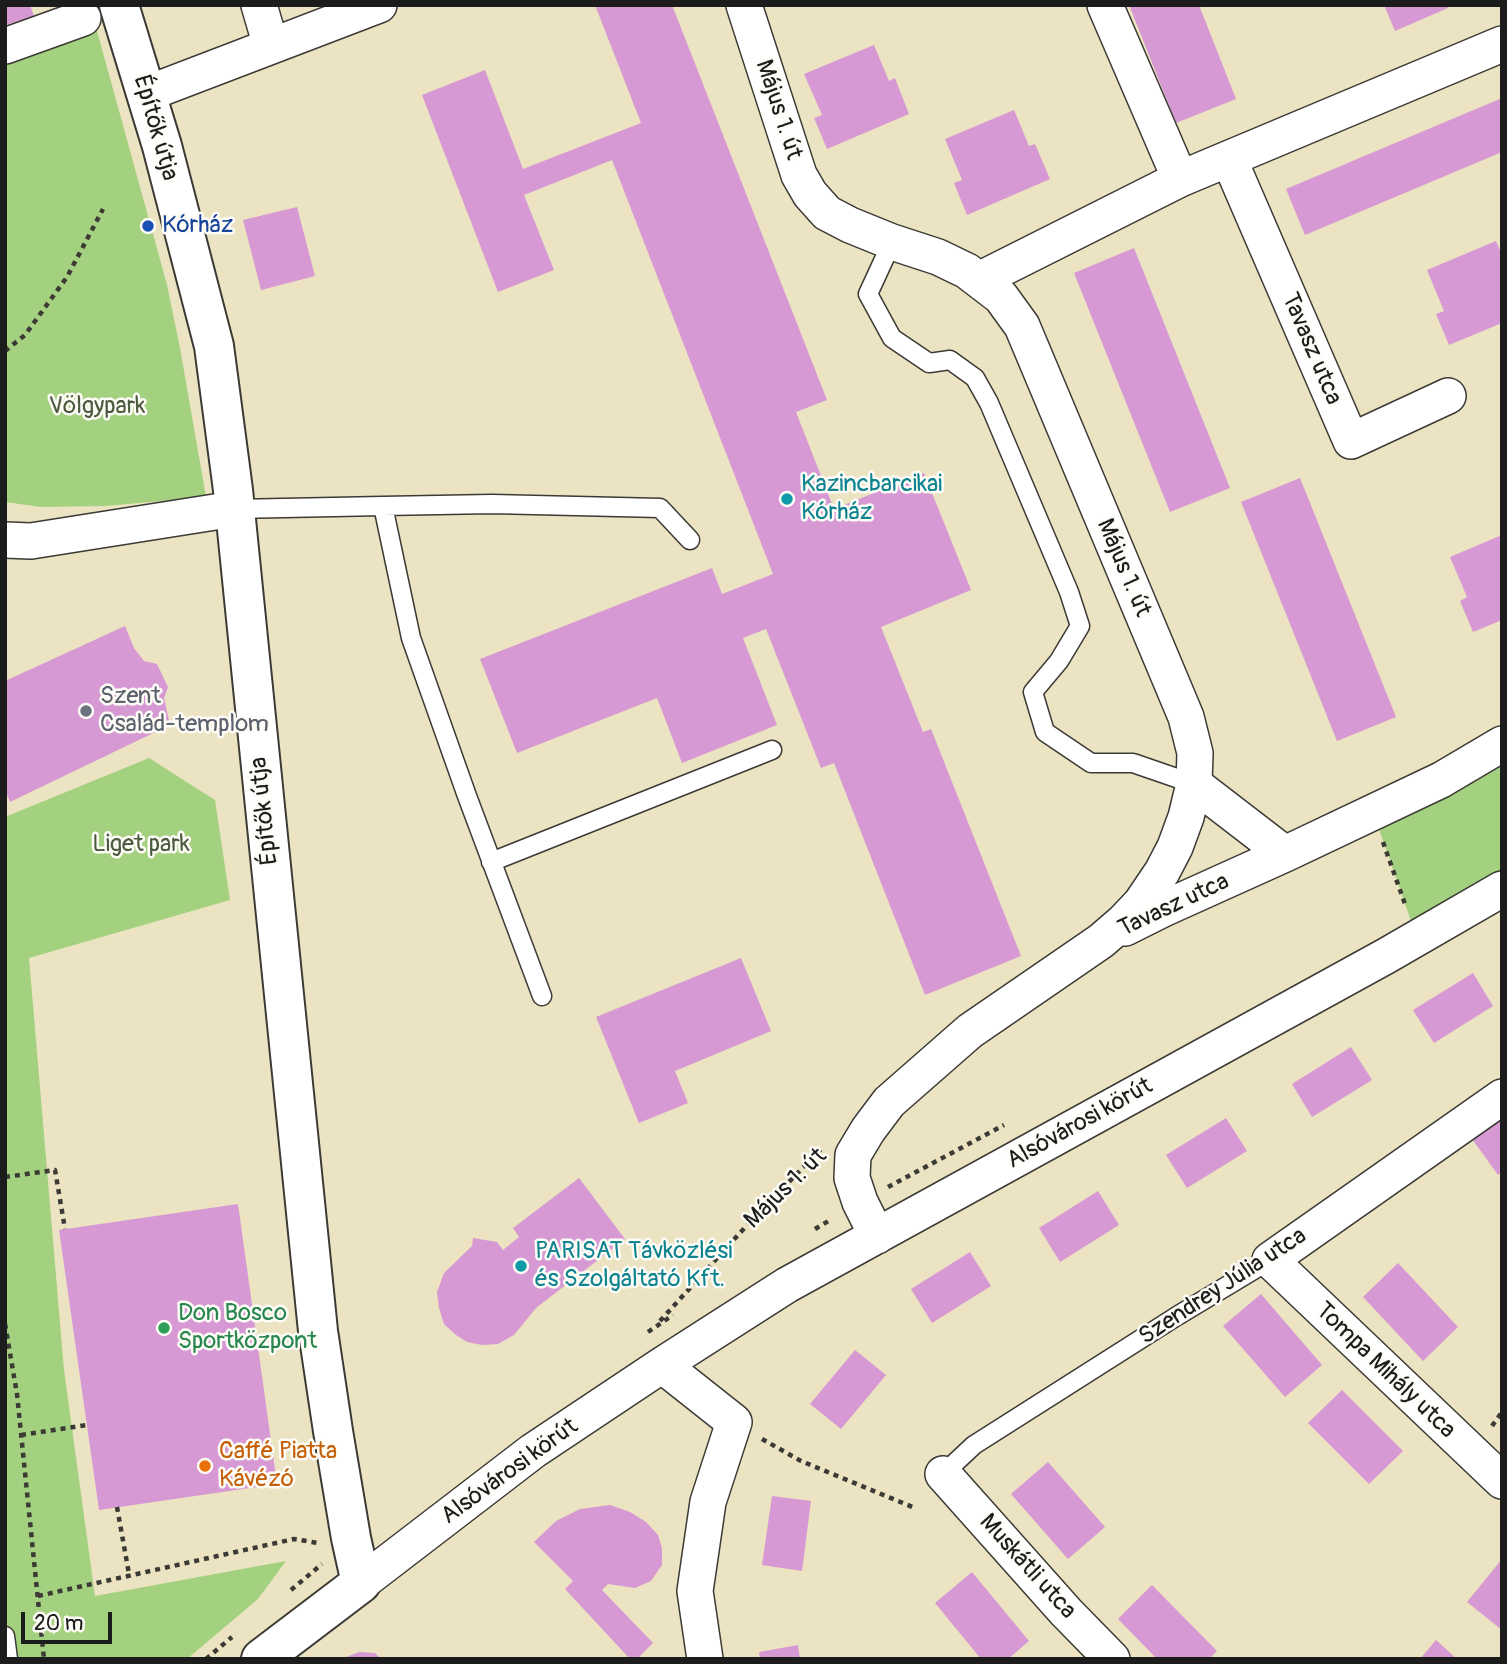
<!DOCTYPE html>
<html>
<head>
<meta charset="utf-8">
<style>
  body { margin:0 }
  #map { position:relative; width:1507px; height:1664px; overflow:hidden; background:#ebe3c1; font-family:Pangolin,sans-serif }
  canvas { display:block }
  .frame { position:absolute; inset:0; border:7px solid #1c1c1c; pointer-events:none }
  .scale { position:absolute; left:21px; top:1612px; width:91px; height:32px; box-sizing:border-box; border:4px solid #1c1c1c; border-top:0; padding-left:9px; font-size:21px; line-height:24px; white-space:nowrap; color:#1c1c1c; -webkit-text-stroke:5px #fdfcf7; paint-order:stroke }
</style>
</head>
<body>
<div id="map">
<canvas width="1507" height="1664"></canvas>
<div class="frame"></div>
<div class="scale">20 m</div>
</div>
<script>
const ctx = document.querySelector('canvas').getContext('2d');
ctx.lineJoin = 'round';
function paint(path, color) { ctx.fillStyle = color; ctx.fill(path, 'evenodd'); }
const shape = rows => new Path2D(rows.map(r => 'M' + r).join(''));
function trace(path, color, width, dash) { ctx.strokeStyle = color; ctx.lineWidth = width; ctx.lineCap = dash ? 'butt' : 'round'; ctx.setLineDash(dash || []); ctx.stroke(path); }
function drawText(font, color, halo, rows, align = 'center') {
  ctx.font = font + ' Pangolin,sans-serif'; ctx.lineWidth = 5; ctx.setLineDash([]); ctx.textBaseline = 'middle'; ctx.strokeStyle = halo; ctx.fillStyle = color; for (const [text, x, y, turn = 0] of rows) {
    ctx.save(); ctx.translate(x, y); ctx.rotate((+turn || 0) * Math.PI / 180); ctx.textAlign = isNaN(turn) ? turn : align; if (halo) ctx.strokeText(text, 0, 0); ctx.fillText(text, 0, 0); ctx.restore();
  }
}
paint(shape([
  [94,20,167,285,180,348,206,497,106,506,41,507,5,502,5,54],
  [1502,744,1502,889,1417,938,1373,812],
  [149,758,215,800,230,900,29,958,64,1370,95,1596,286,1561,258,1599,187,1659,5,1659,5,817]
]), '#a4d17f');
paint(shape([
  [5,5,30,5,34,16,5,25],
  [595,5,672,5,827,400,796,412,834,509,924,473,971,590,881,627,923,732,931,729,1021,956,925,995,834,763,821,768,766,629,743,638,777,725,682,763,657,698,517,753,480,659,712,568,722,594,773,574,612,160,524,195,554,270,498,292,422,95,485,70,523,169,641,123],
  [1129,5,1199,5,1236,99,1176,123],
  [1384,5,1447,5,1448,8,1395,31],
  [874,45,889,81,895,78,909,114,827,149,814,118,822,115,804,74],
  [1502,98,1502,152,1305,235,1286,189],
  [1014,110,1029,146,1035,144,1050,179,967,215,954,183,962,180,945,139],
  [297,207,315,276,261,290,243,220],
  [1496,241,1502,255,1502,323,1449,345,1436,314,1444,311,1427,270],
  [1134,248,1230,488,1170,512,1074,273],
  [1300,478,1396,717,1337,741,1241,502],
  [1502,535,1502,620,1473,632,1460,601,1467,597,1450,557],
  [125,626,134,648,144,661,157,664,168,687,164,698,170,725,10,802,5,789,5,681],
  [741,958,771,1031,675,1071,688,1103,639,1123,596,1017],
  [1473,973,1493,1006,1434,1043,1413,1010],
  [1351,1047,1372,1080,1312,1117,1292,1084],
  [1502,1113,1502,1172,1498,1175,1470,1136],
  [1226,1118,1247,1151,1187,1188,1166,1155],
  [579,1178,625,1239,536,1308,514,1335,498,1344,482,1345,467,1342,456,1335,444,1324,439,1308,437,1292,444,1273,472,1246,473,1238,497,1242,503,1250,519,1237,513,1228],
  [1098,1191,1119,1225,1060,1262,1039,1228],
  [238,1204,277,1484,99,1510,59,1230],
  [970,1252,991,1286,932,1323,911,1289],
  [1398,1263,1458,1327,1423,1361,1363,1297],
  [1261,1294,1322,1365,1285,1397,1223,1326],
  [855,1350,886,1375,841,1429,810,1404],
  [1342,1390,1403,1451,1369,1484,1308,1423],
  [1048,1462,1105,1527,1068,1559,1011,1494],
  [772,1496,811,1501,802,1571,762,1565],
  [610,1505,630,1512,646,1522,658,1535,662,1548,662,1565,651,1581,635,1588,608,1584,602,1590,653,1643,637,1659,630,1659,565,1589,573,1581,534,1542,556,1521,580,1509],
  [1502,1559,1502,1630,1467,1602],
  [972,1572,1029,1641,1008,1659,981,1659,935,1603],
  [1152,1585,1217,1651,1209,1659,1157,1659,1118,1619],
  [1436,1640,1457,1659,1420,1659],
  [798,1645,800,1659,760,1659,759,1652],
  [359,1652,375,1653,381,1659,341,1659]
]), '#d799d3');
const service = shape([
  [892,242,868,294,892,338,929,363,950,360,975,378,989,403,1069,592,1080,626,1059,661,1033,692,1045,732,1091,763,1133,763,1194,784],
  [383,506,492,504,660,508,690,540],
  [234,509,383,506,411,638,467,796,542,996],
  [491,862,772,750],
  [943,1474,974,1445,1177,1316,1270,1260],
  [5,1636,8,1659]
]);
const minor = shape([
  [259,5,271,46],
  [744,5,799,175,810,194,827,213,850,225,892,242,938,257,967,271,1001,297,1022,326,1186,717,1195,753,1194,784,1186,817,1175,847,1162,872,1141,903,1123,922,1101,941,970,1031,889,1102,868,1130,853,1155,852,1178,860,1202,877,1236],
  [1105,5,1180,179],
  [5,46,83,18],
  [146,94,379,5],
  [1229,159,1351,441,1448,396],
  [979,280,1180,179,1502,44],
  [5,540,31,541,234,509],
  [1194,784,1285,854],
  [1125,928,1163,909,1285,854,1441,780,1502,744],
  [1502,1097,1270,1260,1502,1481],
  [662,1365,734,1422,708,1502,695,1591,705,1659],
  [943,1474,1066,1612,1112,1659],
  [361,1583,533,1451,662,1365,787,1285,1386,956,1502,889]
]);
const tertiary = shape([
  [119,5,162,146,214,346,233,490,318,1331,333,1431,351,1538,361,1583,261,1659]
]);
trace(service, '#3b3a35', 21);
trace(minor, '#3b3a35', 38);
trace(tertiary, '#3b3a35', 42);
trace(shape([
  [5,351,25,335,67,277,103,209],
  [1383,842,1406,907],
  [5,1177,55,1170,65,1229],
  [888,1187,1004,1125],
  [815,1229,832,1219],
  [660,1321,749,1223,821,1149],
  [5,1324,17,1394,44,1659],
  [648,1332,673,1315],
  [1492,1426,1502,1412],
  [21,1435,87,1425],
  [762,1439,801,1461,915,1508],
  [117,1507,129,1574],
  [291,1590,322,1564],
  [38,1596,294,1539,318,1543],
  [206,1659,232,1637]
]), '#3b3a35', 4.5, [5, 5]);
trace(service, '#fff', 18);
trace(minor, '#fff', 35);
trace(tertiary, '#fff', 38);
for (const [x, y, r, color] of [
  [148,226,7,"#1a4fb4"],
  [787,499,7,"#0f9aa8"],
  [86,711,7,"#6b7280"],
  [521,1266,7,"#0f9aa8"],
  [164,1328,7,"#2e9e5b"],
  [205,1466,7,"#e8710a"]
]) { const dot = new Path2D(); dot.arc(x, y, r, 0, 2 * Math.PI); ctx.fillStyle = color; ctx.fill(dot); trace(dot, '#fdfcf7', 2.5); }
drawText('24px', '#1c1c1c', '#fdfcf7', [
  ["Május 1. út",778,110,72],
  ["Építők útja",155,128,74],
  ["Tavasz utca",1311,349,67],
  ["Május 1. út",1123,568,67],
  ["Építők útja",265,811,-96],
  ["Tavasz utca",1174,906,-25],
  ["Alsóvárosi körút",1080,1124,-29],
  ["Május 1. út",786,1189,-44],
  ["Szendrey Júlia utca",1223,1287,-33],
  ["Tompa Mihály utca",1385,1371,44],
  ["Alsóvárosi körút",510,1472,-36],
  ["Muskátli utca",1027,1567,48]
]);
drawText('24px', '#164399', '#fdfcf7', [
  ["Kórház",162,226]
], 'left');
drawText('24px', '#4c5b3f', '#fdfcf7', [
  ["Völgypark",97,407],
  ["Liget park",141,845]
]);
drawText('24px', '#0d838f', '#fdfcf7', [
  ["Kazincbarcikai",801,485],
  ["Kórház",801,513],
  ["PARISAT Távközlési",535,1252],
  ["és Szolgáltató Kft.",535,1280]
], 'left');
drawText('24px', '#5b616d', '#fdfcf7', [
  ["Szent",100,697],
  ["Család-templom",100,725]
], 'left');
drawText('24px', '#27864d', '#fdfcf7', [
  ["Don Bosco",178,1314],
  ["Sportközpont",178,1342]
], 'left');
drawText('24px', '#c56008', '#fdfcf7', [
  ["Caffé Piatta",219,1452],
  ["Kávézó",219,1480]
], 'left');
</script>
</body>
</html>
